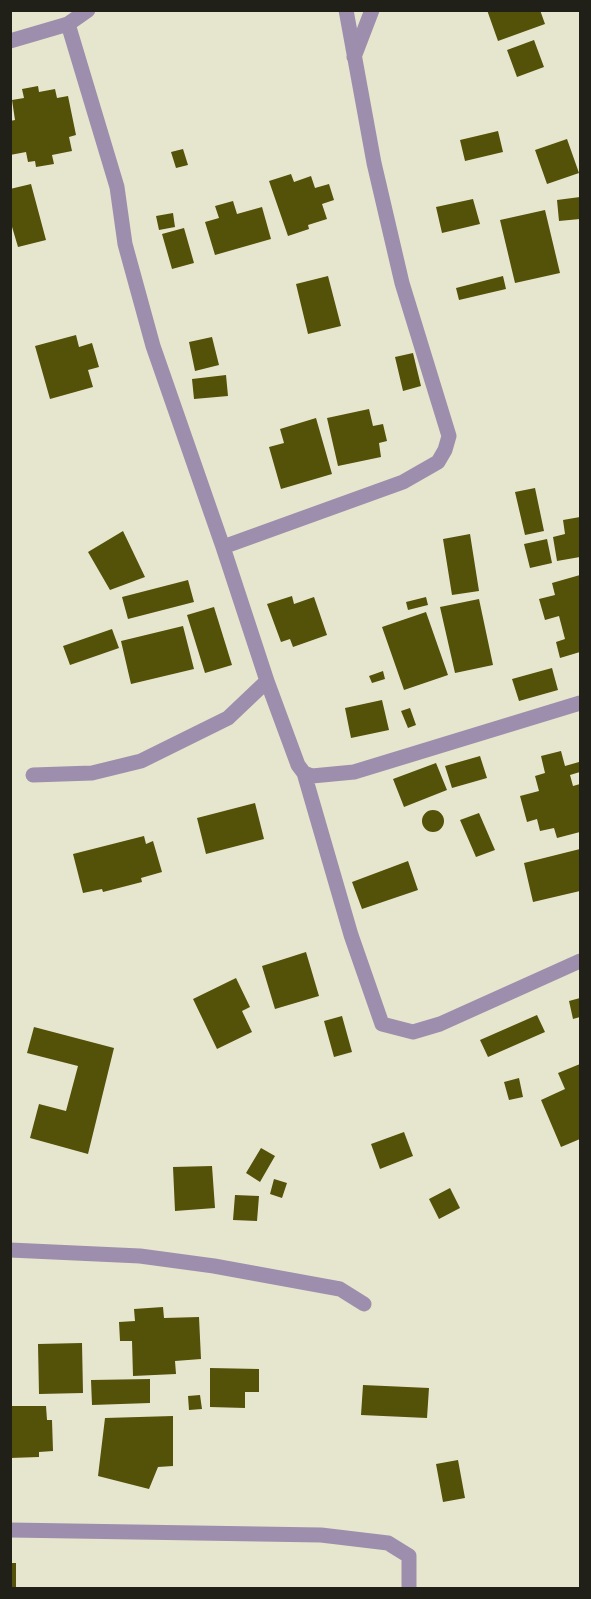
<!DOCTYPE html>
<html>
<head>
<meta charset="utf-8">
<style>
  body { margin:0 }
  #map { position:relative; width:591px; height:1599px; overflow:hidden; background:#e6e6ce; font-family:Jost,sans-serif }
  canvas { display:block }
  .frame { position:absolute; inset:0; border:12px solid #212018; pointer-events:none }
</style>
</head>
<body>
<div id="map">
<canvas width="591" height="1599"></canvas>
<div class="frame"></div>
</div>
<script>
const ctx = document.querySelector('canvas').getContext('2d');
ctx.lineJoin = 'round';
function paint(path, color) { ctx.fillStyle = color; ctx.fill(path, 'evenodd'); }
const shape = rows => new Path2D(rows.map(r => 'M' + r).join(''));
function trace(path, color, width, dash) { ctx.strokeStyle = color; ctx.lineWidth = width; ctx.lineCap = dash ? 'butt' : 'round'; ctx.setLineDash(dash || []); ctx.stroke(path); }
paint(shape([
  [487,10,540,10,545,24,498,41],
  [534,40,544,67,517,77,507,50],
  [38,86,39,92,55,89,57,98,68,96,76,135,69,137,72,151,52,155,54,164,36,167,35,161,28,162,26,152,10,155,10,121,15,120,12,100,24,98,22,89],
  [498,131,503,152,465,161,460,140],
  [567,139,579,173,547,184,535,150],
  [183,149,188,165,176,168,171,152],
  [291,174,294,182,311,176,315,188,329,184,334,200,322,204,327,219,308,225,309,229,288,236,269,181],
  [31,184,46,240,18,247,10,220,10,189],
  [580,197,580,219,559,221,557,200],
  [473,199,480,224,442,233,436,207],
  [233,201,237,214,262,207,271,239,215,255,205,222,219,218,215,206],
  [545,210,560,273,515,283,500,220],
  [173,213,175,227,159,230,156,216],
  [184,228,194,263,172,269,162,234],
  [328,276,341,326,308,334,296,284],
  [503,276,506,289,459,300,456,288],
  [76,335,79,347,92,343,99,367,88,370,93,387,50,399,35,346],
  [212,337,219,365,195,371,189,342],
  [413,353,421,386,403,391,395,357],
  [226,375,228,396,194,399,192,379],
  [369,409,373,426,383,424,387,441,379,443,381,457,338,466,327,418],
  [316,418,332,474,281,489,269,447,284,443,280,429],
  [535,488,544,531,525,535,515,492],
  [580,517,580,557,557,561,553,537,565,534,563,520],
  [123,531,145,577,110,590,88,552],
  [470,534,479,591,452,595,443,539],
  [547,539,552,563,530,568,524,544],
  [580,575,580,652,560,658,556,642,565,639,559,616,545,620,539,599,555,595,552,583],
  [188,580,194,602,128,619,122,597],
  [292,596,294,604,314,597,327,635,293,647,290,639,281,642,267,604],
  [426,597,428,605,408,610,406,602],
  [479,599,493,665,455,673,440,607],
  [214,607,232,665,205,673,187,615],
  [426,612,448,675,404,690,382,627],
  [183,626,194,669,131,684,121,641],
  [112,629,119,648,70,665,63,646],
  [552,668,558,690,519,701,512,679],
  [383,671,385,679,372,683,369,676],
  [382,700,389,730,351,738,345,708],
  [410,708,416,725,408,728,401,711],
  [561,751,565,766,579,762,580,768,580,772,570,775,573,786,580,784,580,832,557,838,554,828,540,831,537,819,527,822,520,796,539,791,535,776,545,773,541,756],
  [480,756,487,778,452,788,445,766],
  [436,763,447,790,404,807,393,779],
  [255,803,264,839,206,854,197,818],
  '422 821a11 11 0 1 1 22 0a11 11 0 1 1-22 0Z',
  [479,813,495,850,476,857,460,820],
  [144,836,146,844,153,841,162,872,141,878,142,882,103,892,102,889,83,893,73,854],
  [580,849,580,891,533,902,524,863],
  [408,861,418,890,362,909,352,882],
  [306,952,319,996,275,1009,262,966],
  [236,978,250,1007,242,1011,252,1032,217,1049,193,999],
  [580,998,580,1017,573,1019,569,1001],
  [537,1015,545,1032,488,1057,480,1040],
  [342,1016,352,1052,334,1057,324,1021],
  [34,1027,114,1048,88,1154,30,1138,39,1104,66,1111,78,1066,27,1053],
  [580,1064,580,1139,561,1147,541,1100,565,1089,558,1073],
  [519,1078,523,1097,509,1100,504,1082],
  [404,1132,413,1156,380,1169,371,1144],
  [261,1148,275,1156,260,1182,246,1173],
  [212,1166,215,1208,175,1211,173,1167],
  [274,1179,287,1183,282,1198,270,1194],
  [450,1188,460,1208,439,1219,429,1199],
  [235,1195,259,1196,257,1221,233,1220],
  [163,1307,164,1318,199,1317,201,1359,175,1361,176,1374,133,1376,132,1341,120,1341,119,1322,135,1321,134,1309],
  [82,1343,83,1393,39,1394,38,1344],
  [210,1368,259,1369,259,1392,245,1392,245,1408,210,1407],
  [150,1379,150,1403,92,1405,91,1380],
  [363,1385,429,1388,427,1418,361,1415],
  [200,1395,202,1409,189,1410,188,1396],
  [10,1406,46,1406,47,1420,52,1420,53,1451,39,1452,39,1457,10,1458],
  [173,1416,173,1466,158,1467,149,1489,98,1476,105,1418],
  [458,1460,465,1498,443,1502,436,1464],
  [10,1563,16,1563,16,1588,10,1588]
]), '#545109');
trace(shape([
  [10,41,68,24,88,10],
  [354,57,372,10],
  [223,547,403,482,438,462,445,450,449,436,402,283,374,163,346,10],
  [267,681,298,765,304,773,312,776,354,772,580,703],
  [304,773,351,935,382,1024,413,1032,440,1024,580,961],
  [33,775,92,773,141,761,228,718,267,681,223,547,153,346,125,244,117,187,68,24],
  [10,1250,140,1256,214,1266,340,1289,364,1304],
  [10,1530,321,1535,388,1543,409,1556,409,1588]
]), '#9e8ead', 15);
</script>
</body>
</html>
